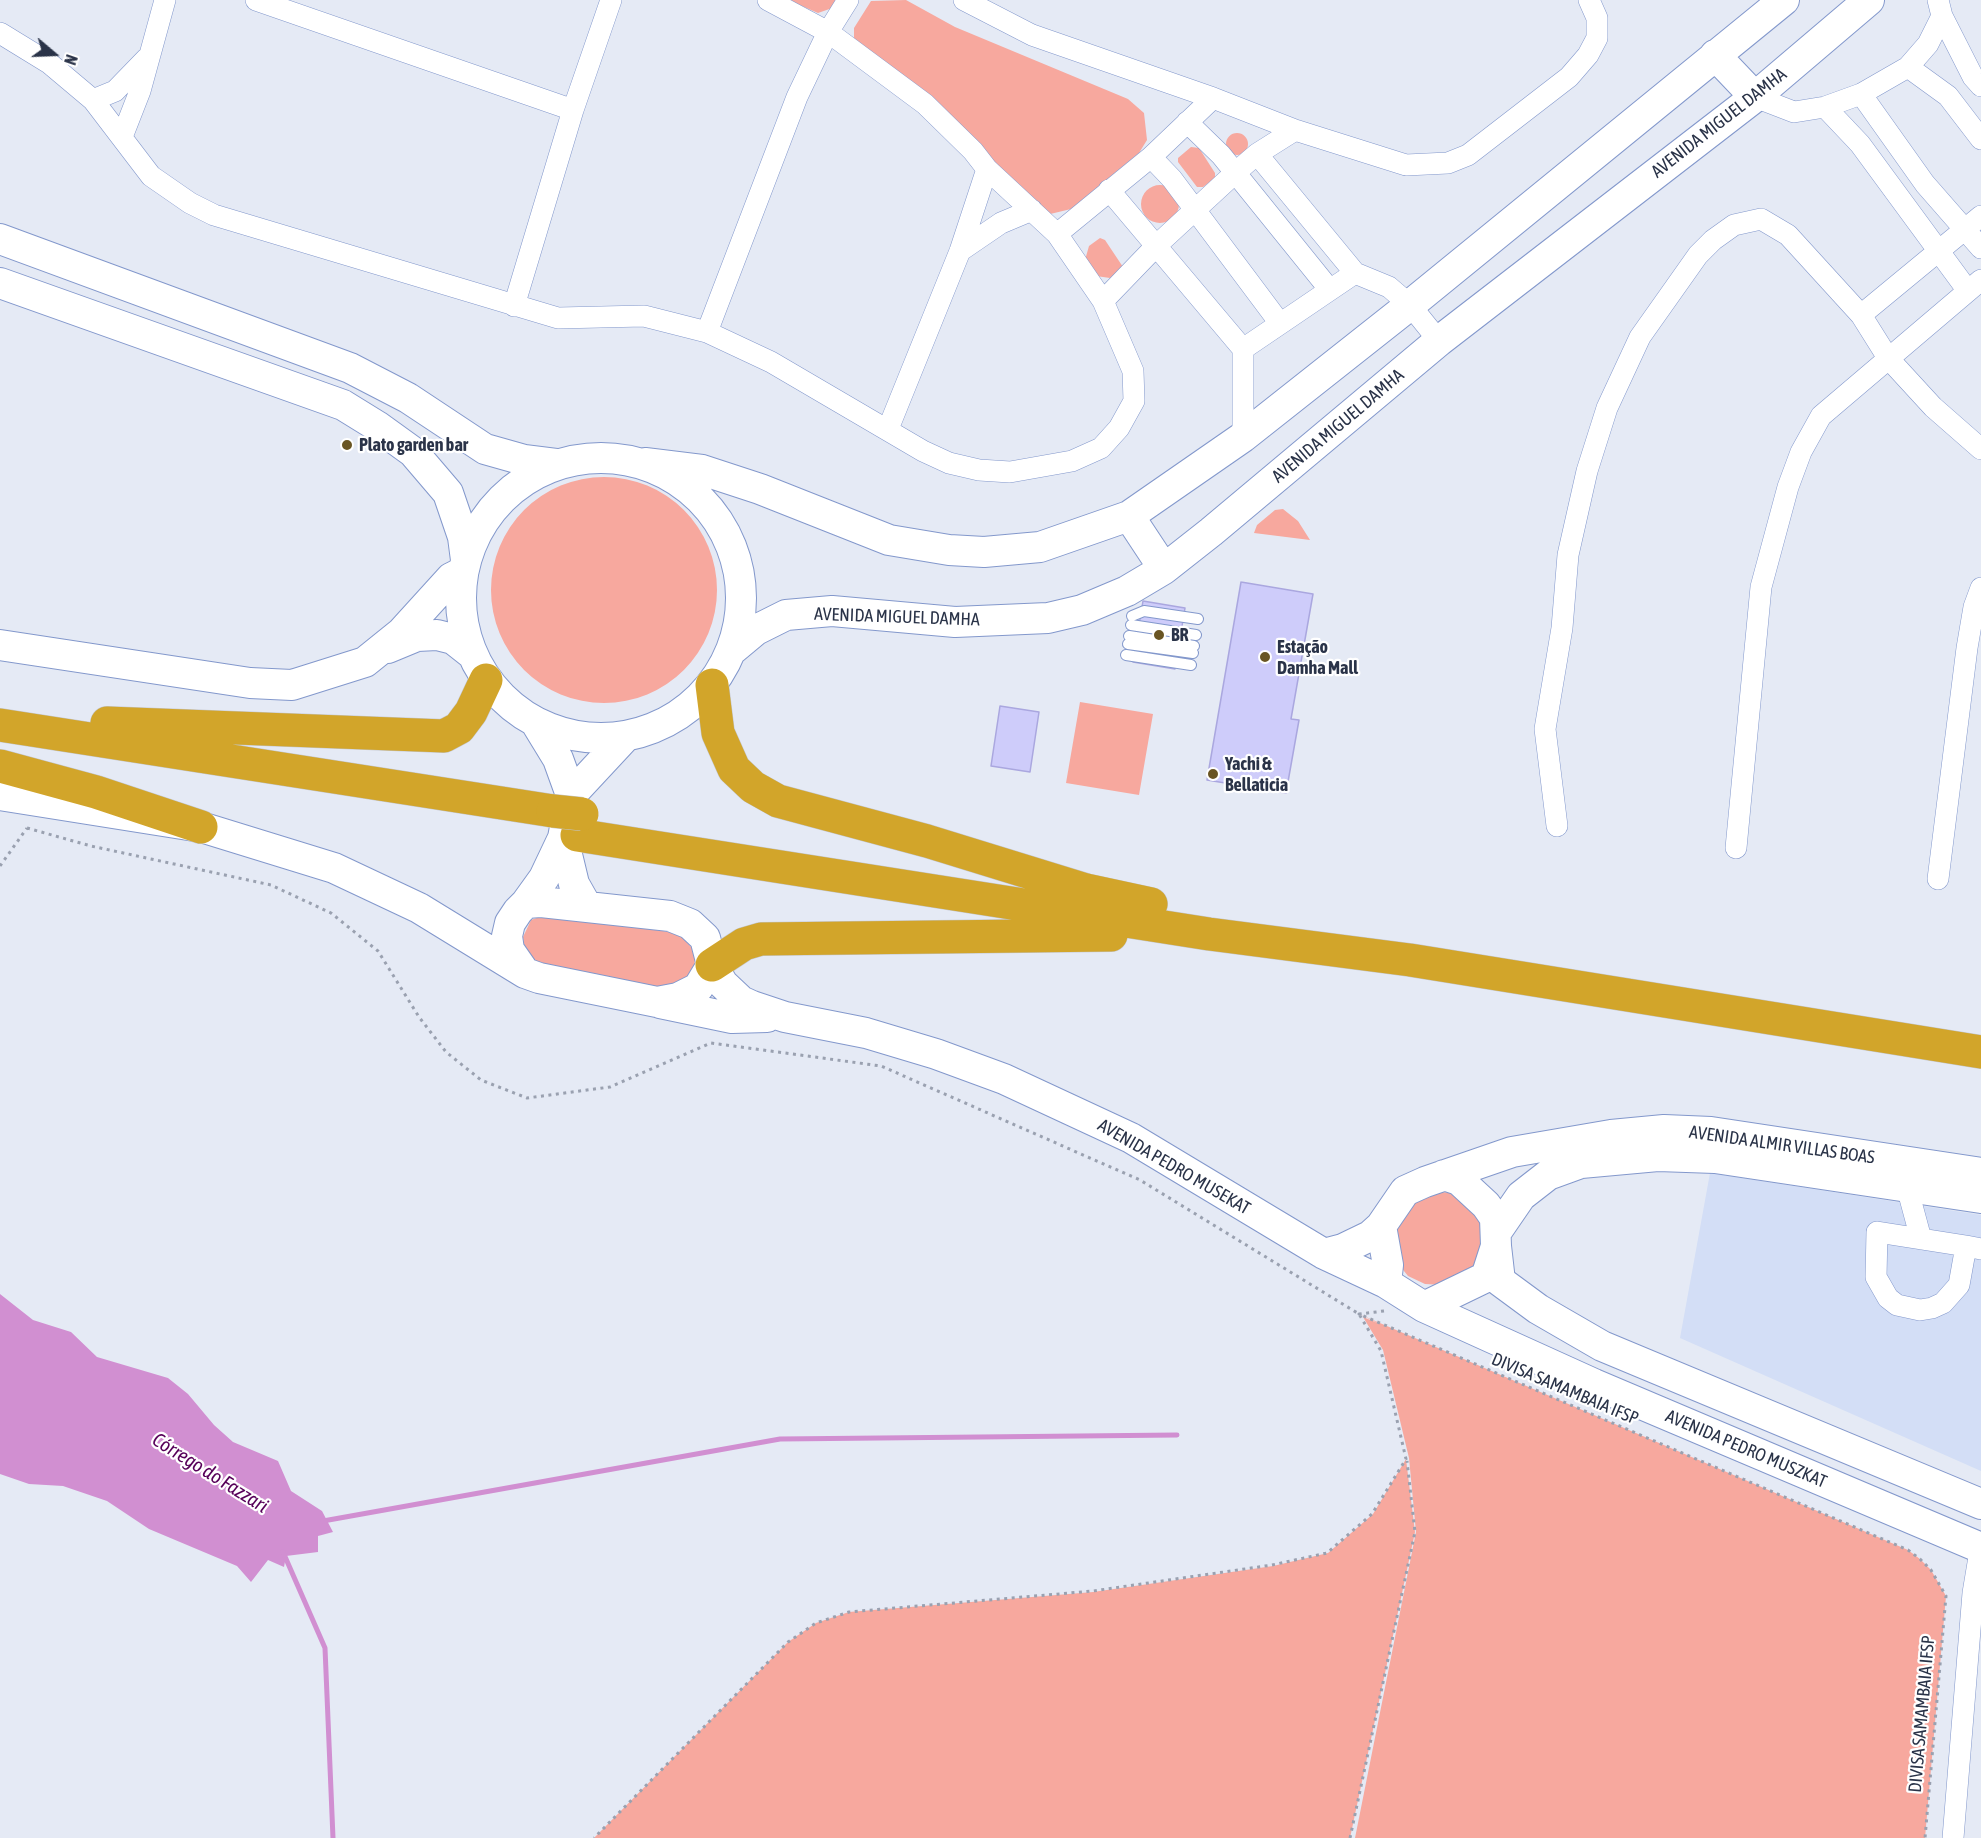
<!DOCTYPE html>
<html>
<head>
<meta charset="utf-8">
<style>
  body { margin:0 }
  #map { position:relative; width:1981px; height:1838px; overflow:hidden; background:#e5eaf5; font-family:"Asap Condensed",sans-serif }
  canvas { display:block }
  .north { position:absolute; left:24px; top:24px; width:60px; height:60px; -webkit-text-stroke:4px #fff; paint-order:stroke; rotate:109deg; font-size:16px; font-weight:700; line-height:24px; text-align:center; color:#2a3348 }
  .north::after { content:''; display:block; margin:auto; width:21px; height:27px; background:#2a3348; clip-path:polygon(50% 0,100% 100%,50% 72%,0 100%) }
</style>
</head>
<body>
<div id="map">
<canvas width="1981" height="1838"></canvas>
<div class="north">N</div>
</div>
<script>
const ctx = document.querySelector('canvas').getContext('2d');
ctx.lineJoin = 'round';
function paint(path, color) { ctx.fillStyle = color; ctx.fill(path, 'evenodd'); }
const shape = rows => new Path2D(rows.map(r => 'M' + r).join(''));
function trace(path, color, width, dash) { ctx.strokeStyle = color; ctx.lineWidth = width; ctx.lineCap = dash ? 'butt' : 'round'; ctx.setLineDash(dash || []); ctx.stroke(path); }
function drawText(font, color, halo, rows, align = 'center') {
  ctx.font = font + ' "Asap Condensed",sans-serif'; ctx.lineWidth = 4.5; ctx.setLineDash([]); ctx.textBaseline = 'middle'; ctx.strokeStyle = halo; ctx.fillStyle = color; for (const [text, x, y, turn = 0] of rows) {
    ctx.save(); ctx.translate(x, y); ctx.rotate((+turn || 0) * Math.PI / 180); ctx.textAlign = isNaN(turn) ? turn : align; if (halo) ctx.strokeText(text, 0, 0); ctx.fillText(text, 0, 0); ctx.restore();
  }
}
paint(shape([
  [1710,1173,1981,1215,1981,1471,1680,1338]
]), '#d3def6');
paint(shape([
  [788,0,845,0,838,6,818,13],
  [906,0,955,27,1128,99,1144,113,1147,140,1139,153,1071,209,1046,215,854,41,854,28,871,1],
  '1226 144a11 11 0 1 1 22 0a11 11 0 1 1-22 0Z',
  [1191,147,1199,148,1215,173,1215,178,1203,187,1197,187,1178,162,1178,158],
  '1141 204a19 19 0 1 1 38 0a19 19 0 1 1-38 0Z',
  [1100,238,1105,240,1123,267,1110,278,1096,276,1085,260,1089,246],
  '491 590a113 113 0 1 1 226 0a113 113 0 1 1-226 0Z',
  [1283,509,1298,521,1310,540,1254,533,1257,525,1275,510],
  [1080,702,1153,714,1139,795,1066,783],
  [553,912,674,933,682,937,692,948,695,957,694,972,672,990,545,969,526,956,523,937,531,920],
  [1432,1191,1451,1193,1479,1215,1485,1233,1475,1268,1443,1285,1425,1284,1408,1276,1396,1261,1392,1225,1401,1209],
  [1359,1314,1908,1550,1920,1559,1931,1570,1946,1596,1925,1838,1355,1838,1416,1532,1409,1458,1383,1350,1363,1317,1380,1324],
  [1406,1459,1415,1532,1350,1838,594,1838,788,1642,816,1623,849,1612,1093,1592,1273,1566,1328,1553,1373,1514]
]), '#f7a89e');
paint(shape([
  [0,1294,33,1320,71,1332,97,1357,168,1378,188,1394,214,1425,233,1442,278,1461,291,1491,322,1511,333,1532,318,1536,318,1552,286,1556,284,1567,268,1560,251,1582,237,1566,149,1529,107,1501,63,1486,29,1484,0,1474]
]), '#d18fd1');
trace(shape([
  [323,1521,780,1439,1177,1435],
  [283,1552,325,1648,333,1838]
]), '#d18fd1', 5);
const building = shape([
  [1241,582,1313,594,1291,719,1299,720,1286,793,1207,780,1241,582],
  [1143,601,1185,608,1175,669,1133,662,1143,601],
  [1000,706,1039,712,1030,772,991,766,1000,706]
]);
paint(building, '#ceccfa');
trace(building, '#aaa7df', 1.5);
const lane = shape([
  [1132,616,1144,611,1198,619],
  [1131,625,1196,635],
  [1129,636,1194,646],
  [1128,644,1193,653],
  [1126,655,1191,665]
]);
const street = shape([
  [256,0,573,110],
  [964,0,1032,35,1213,98,1295,130,1406,165,1448,163,1468,155,1569,77,1588,55,1597,38,1597,18,1589,0],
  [1942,16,1973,77,1981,86],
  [0,33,49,63,93,100,151,176,190,203,214,215,558,318,644,316,707,332,771,362,923,451,949,463,979,470,1010,472,1072,461,1101,448,1119,428,1134,401,1133,371,1103,301,1057,234,987,169,973,151,925,104,828,32,768,0],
  [1908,67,1948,96,1981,139],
  [1861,94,1925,184,1981,248],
  [1755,97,1794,112,1825,107,1861,94,1908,67,1928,44,1942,16,1938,0],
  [93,100,115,91,147,58],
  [1825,107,1860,144,1968,291],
  [1187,122,1221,155,1330,290],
  [122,137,140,91,165,0],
  [1257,154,1355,273],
  [1151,157,1172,179,1279,322],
  [1109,190,1243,349],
  [1057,234,1151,157,1213,98],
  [960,251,1001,223,1032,210],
  [1103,301,1157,245,1235,173,1257,154,1295,130],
  [514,306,573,110,611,0],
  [1861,315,1981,216],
  [707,332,797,97,828,32,848,0],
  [888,429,960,251,987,169],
  [1243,437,1243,349,1355,273,1389,287,1410,305,1439,341],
  [1557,826,1545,729,1562,628,1568,555,1587,471,1607,408,1640,337,1698,255,1713,240,1734,225,1761,219,1788,235,1861,315,1888,358,1933,407,1981,449],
  [1736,848,1761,587,1788,487,1801,452,1821,416,1981,280],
  [1938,879,1967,648,1974,607,1981,588],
  [1910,1176,1907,1187,1921,1239],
  [1966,1246,1959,1285,1943,1303,1932,1308,1920,1310,1897,1305,1888,1298,1876,1277,1877,1232,1966,1246,1981,1249],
  [1953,1838,1973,1593,1981,1545]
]);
const secondary = shape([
  [1715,55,1755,97],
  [0,239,350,368,408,398,485,449,524,460,556,464],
  [0,283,343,405,377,426,413,452,448,493,463,537,466,560],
  '461 598a140 140 0 1 1 280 0a140 140 0 1 1-280 0Z',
  [645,463,702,470,760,489,889,540,949,550,984,552,1040,547,1129,516,1243,437,1410,305,1784,0],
  [1129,516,1164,569],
  [0,645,250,683,292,685,365,662,401,633,451,578,463,572],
  [388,648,417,636,437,635,453,639,472,654],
  [732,650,756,630,786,615,832,611,955,622,1048,618,1082,610,1127,591,1164,569,1211,532,1439,341,1755,97,1869,0],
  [536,723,558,759,571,795],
  [0,795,201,827,334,868,419,908,525,973,539,978,657,1002,678,998,698,988,712,965,705,938,690,924,670,916,541,902,526,903,518,911,510,923,507,936,509,950,525,973],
  [563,838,574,884,587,907],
  [526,903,544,878,563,838,571,795,625,737],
  [712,965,723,984,741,1001,752,1006,785,1017,866,1033,936,1054,1004,1079,1131,1138,1324,1254,1386,1283,1424,1307,1594,1384,1981,1548],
  [660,1003,732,1018,767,1017],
  [1381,1226,1388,1265,1386,1283],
  [1497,1231,1521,1196,1548,1175,1581,1163,1658,1156,1715,1158,1981,1198],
  [1496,1246,1500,1281,1538,1309,1602,1346,1981,1504],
  [1324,1254,1343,1249,1370,1236,1381,1226,1405,1191,1425,1182,1512,1152,1611,1135,1664,1130,1711,1132,1981,1173],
  [1424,1307,1486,1277,1496,1246,1495,1218,1486,1205,1459,1180,1444,1175]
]);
const highway = shape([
  [712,685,718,733,734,769,753,787,778,801,927,841,1086,890,1151,904],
  [107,723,444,736,459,728,471,712,486,680],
  [0,725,553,811],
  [0,766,96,792,201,827],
  [577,835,1209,934,1410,960,1981,1052],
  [712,965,744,944,761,939,1111,935]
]);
trace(lane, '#8398cc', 12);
trace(street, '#8398cc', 22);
trace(secondary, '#8398cc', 32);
trace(highway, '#c3c6cc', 34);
trace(shape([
  [27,828,91,846,271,885,331,913,378,951,419,1017,446,1052,481,1080,527,1098,610,1087,711,1043,881,1066,1140,1180,1359,1314,1381,1351,1406,1459,1372,1514,1327,1553,1272,1565,1093,1591,849,1612,816,1623,788,1642,594,1838],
  [0,866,27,828],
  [1384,1311,1359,1314,1908,1550,1920,1559,1931,1570,1946,1596,1925,1838],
  [1350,1838,1415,1532,1407,1461]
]), '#9aa1b0', 3, [3, 4.5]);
trace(lane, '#fff', 10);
trace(street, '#fff', 21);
trace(secondary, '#fff', 30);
trace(highway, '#d2a52a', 33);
const highwayBridge = shape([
  [553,811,582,814]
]);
trace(highwayBridge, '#c3c6cc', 34, []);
trace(highwayBridge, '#d2a52a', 33);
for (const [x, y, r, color] of [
  [347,445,6,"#695523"],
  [1159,635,6,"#695523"],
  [1265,657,6,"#695523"],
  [1213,774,6,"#695523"]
]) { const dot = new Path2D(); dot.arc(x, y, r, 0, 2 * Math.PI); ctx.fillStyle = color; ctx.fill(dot); trace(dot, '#fff', 2); }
drawText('18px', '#2a3348', '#fff', [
  ["AVENIDA MIGUEL DAMHA",1719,123,-38],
  ["AVENIDA MIGUEL DAMHA",1338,426,-40],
  ["AVENIDA MIGUEL DAMHA",897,617,2],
  ["AVENIDA ALMIR VILLAS BOAS",1782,1145,8],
  ["AVENIDA PEDRO MUSEKAT",1174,1167,30],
  ["DIVISA SAMAMBAIA IFSP",1565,1389,23],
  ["AVENIDA PEDRO MUSZKAT",1746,1449,23],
  ["DIVISA SAMAMBAIA IFSP",1922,1714,-85]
]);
drawText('bold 18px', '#2a3348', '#fff', [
  ["Plato garden bar",359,445],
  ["BR",1171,635],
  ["Estação",1277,647],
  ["Damha Mall",1277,668],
  ["Yachi &",1225,764],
  ["Bellaticia",1225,785]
], 'left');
drawText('italic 20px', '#570159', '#fff', [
  ["Córrego do Fazzari",210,1473,32]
]);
</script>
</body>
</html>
